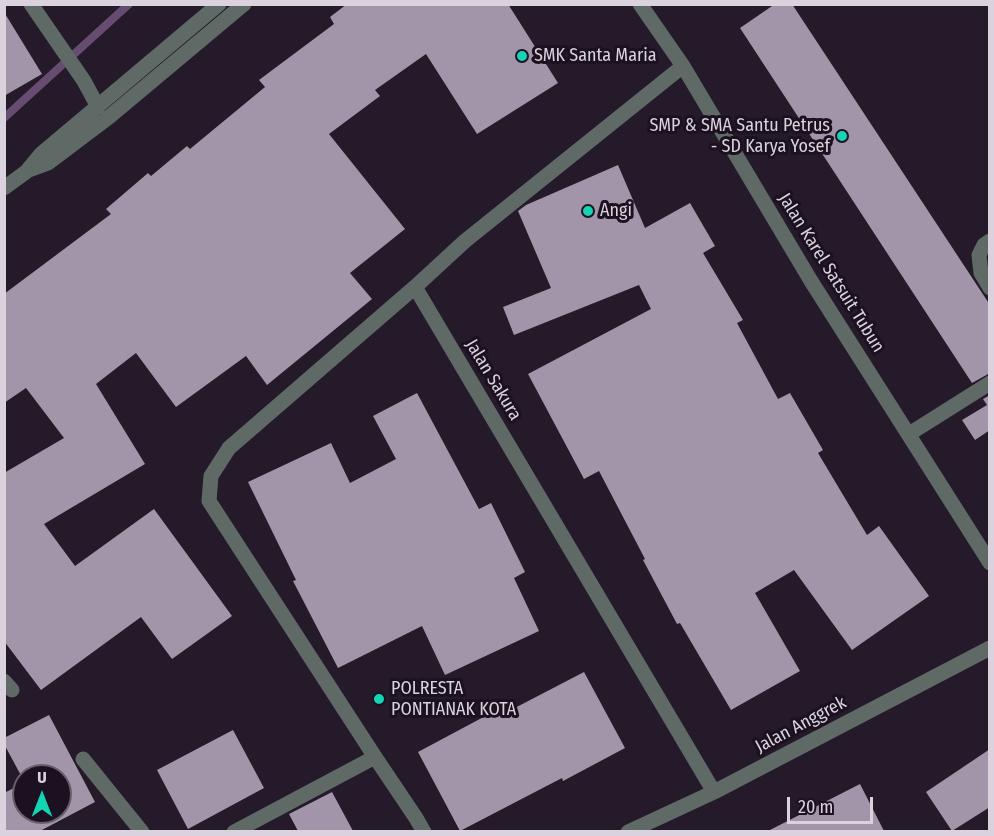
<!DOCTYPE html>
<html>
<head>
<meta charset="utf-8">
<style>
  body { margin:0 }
  #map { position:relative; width:994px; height:836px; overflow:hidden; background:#251a29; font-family:"Fira Sans Condensed",sans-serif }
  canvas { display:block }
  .frame { position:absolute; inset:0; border:6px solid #dad3dd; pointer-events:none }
  .north { position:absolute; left:12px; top:764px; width:60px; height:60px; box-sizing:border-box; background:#1c1120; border:2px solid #685f6c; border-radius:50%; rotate:0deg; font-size:16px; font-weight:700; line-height:24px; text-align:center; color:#dad3dd }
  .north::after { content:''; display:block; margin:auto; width:21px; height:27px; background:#13d5b3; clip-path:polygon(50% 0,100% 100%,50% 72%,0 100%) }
  .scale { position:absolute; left:787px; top:797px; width:86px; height:27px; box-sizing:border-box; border:3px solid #dad3dd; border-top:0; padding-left:8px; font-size:18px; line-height:21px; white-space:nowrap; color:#dad3dd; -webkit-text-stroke:4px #1c1120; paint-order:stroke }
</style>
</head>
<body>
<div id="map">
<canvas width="994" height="836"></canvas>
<div class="frame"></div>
<div class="north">U</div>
<div class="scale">20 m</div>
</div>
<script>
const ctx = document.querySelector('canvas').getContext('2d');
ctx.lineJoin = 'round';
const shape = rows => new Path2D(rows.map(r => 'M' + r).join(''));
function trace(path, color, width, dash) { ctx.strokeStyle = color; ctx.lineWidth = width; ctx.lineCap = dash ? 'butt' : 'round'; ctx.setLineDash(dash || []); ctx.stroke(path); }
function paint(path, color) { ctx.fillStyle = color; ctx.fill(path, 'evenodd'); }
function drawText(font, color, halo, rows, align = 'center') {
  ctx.font = font + ' "Fira Sans Condensed",sans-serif'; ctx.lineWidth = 6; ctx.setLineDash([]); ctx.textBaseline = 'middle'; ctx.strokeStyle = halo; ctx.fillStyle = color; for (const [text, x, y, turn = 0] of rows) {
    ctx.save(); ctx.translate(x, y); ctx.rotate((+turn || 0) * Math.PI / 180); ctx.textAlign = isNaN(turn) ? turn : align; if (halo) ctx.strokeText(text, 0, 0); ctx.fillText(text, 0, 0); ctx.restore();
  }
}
trace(shape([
  [4,118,129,4]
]), '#674c72', 8);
paint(shape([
  [347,4,508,4,558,83,477,134,426,54,375,90,380,96,329,134,405,229,350,273,372,299,267,385,246,356,176,407,136,353,96,384,145,464,44,524,75,566,154,509,232,616,172,659,141,617,41,690,4,641,4,473,64,438,26,388,4,403,4,294,111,214,106,209,148,173,151,176,187,146,190,149,265,87,259,80,334,24,330,17],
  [775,4,792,4,990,305,990,373,972,383,740,28],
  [4,12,42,74,4,96],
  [618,165,645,228,690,203,715,246,703,253,743,320,737,323,778,399,790,393,823,450,818,453,867,535,879,526,929,596,852,650,794,570,755,593,800,671,731,710,680,623,677,624,643,560,645,559,599,471,584,479,528,374,651,309,639,285,514,335,503,307,551,288,518,211,526,205],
  [417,393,479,509,491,503,525,572,514,578,539,631,445,675,422,626,338,668,293,581,296,580,248,482,331,443,350,483,396,459,373,416],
  [990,395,990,430,975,440,962,420,987,405,983,399],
  [584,672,625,748,563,781,562,778,460,831,418,752,506,705,509,711],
  [49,715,95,802,40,831,4,831,4,793,24,783,24,812,60,812,60,776,24,776,24,781,4,744,4,738],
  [233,730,264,788,188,829,157,770],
  [990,749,990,807,952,831,926,792],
  [860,784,884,831,768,831],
  [332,792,353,831,298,831,289,814]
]), '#a395a9');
trace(shape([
  [31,4,84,81,98,107],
  [640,4,683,66,811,281,990,563],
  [29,170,48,163,109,117,244,4],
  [4,188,26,172,41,154,219,4],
  [990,241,984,245,979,255,981,273,990,288],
  [415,287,714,792],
  [909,434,990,383],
  [4,681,12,690],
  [83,759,142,832],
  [234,832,375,757],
  [424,832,416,818,375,757,209,501,211,476,229,448,415,287,465,241,683,66],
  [628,832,714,792,990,648]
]), '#5f6a66', 15);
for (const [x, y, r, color] of [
  [522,56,6,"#13d5b3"],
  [842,136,6,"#13d5b3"],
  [588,211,6,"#13d5b3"],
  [379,699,6,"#13d5b3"]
]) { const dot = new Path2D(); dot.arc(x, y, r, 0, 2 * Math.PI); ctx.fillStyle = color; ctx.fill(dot); trace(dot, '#1c1120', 2); }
drawText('18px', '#dad3dd', '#1c1120', [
  ["SMK Santa Maria",534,56],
  ["SMP & SMA Santu Petrus",830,126,"right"],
  ["- SD Karya Yosef",830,147,"right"],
  ["Angi",600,211],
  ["POLRESTA",391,689],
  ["PONTIANAK KOTA",391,710]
], 'left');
drawText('18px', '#dad3dd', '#1c1120', [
  ["Jalan Karel Satsuit Tubun",831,273,58],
  ["Jalan Sakura",493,380,59],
  ["Jalan Anggrek",801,725,-28]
]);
</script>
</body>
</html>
